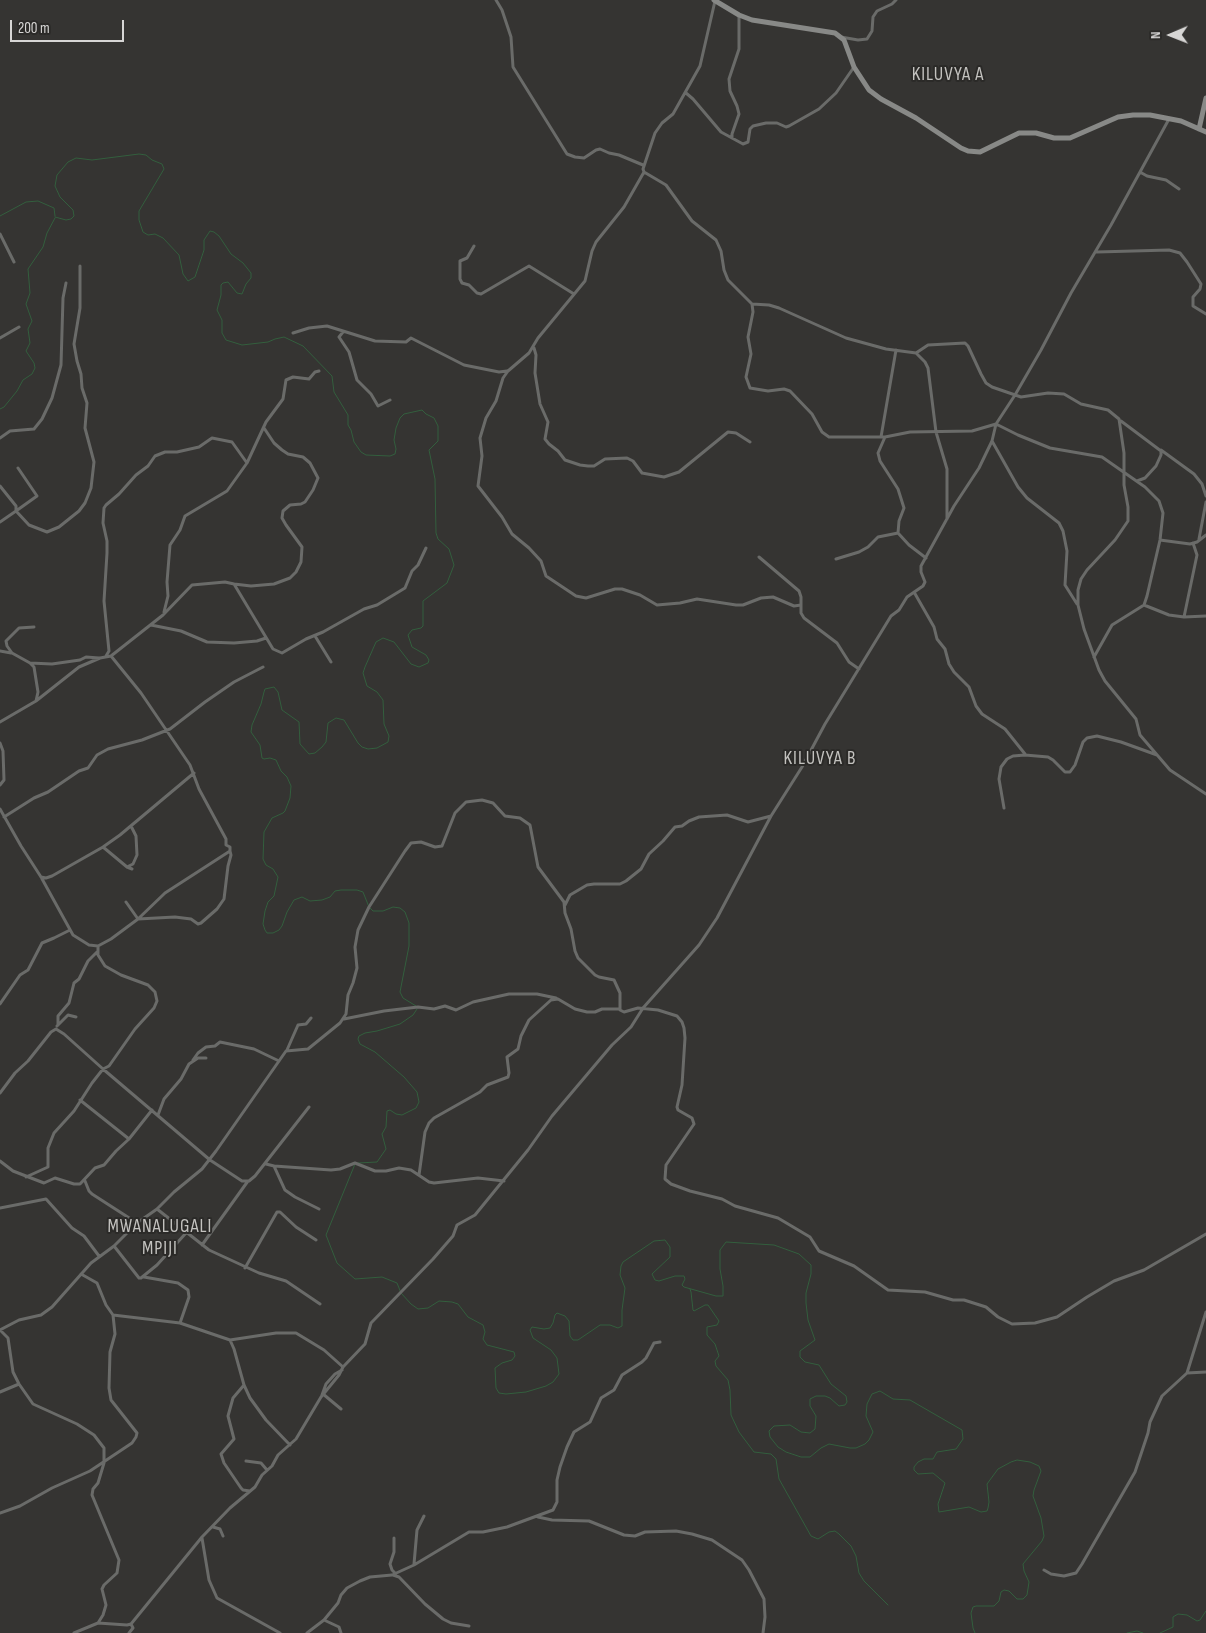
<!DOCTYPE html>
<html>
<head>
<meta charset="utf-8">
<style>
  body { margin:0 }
  #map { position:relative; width:1206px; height:1633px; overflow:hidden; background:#353432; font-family:"Sofia Sans Condensed",sans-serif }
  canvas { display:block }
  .north { position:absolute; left:1146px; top:10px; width:50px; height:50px; -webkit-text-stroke:4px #2b2a28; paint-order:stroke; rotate:269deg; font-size:14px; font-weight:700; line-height:20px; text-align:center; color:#d7d6d5 }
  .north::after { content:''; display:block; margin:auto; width:18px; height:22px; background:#d7d6d5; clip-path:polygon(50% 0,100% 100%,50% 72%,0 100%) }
  .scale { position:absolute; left:10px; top:20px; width:114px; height:22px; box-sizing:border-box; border:2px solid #d7d6d5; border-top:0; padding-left:6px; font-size:15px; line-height:18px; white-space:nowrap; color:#d7d6d5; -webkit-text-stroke:4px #2b2a28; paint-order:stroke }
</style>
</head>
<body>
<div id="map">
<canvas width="1206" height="1633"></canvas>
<div class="north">N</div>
<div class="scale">200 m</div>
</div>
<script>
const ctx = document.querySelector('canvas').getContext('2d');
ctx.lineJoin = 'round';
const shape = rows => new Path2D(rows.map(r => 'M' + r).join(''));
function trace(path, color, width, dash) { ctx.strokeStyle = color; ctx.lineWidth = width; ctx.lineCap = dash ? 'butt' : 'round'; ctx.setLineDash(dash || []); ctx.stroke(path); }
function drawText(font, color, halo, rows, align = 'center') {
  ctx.font = font + ' "Sofia Sans Condensed",sans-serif'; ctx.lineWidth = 4; ctx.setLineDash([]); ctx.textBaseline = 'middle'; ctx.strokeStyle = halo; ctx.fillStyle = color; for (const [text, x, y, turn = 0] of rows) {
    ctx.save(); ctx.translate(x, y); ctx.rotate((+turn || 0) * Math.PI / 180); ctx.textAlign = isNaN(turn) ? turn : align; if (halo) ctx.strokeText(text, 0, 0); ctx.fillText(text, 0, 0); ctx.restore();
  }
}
trace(shape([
  [0,216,26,202,38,201,54,208,55,216],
  [55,217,66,220,71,219,74,216,73,210,60,197,55,186,57,175,68,162,76,158,92,160,139,154,146,155,152,160,162,164,164,169,139,211,139,220,143,232,148,235,155,234,163,238,179,255,183,274,188,281,195,277,204,250,204,240,210,231,214,232,219,236,231,254,243,263,251,273,251,278,246,284,242,294,237,293,228,282,223,283,221,285,221,295,217,310,222,320,222,333,226,340,242,345,268,342,275,339,284,337,303,346,332,376,334,392,348,415,348,425,351,430,354,442,361,452,366,455,390,456,395,454,396,449,394,440,396,428,400,418,404,414,422,410,426,414,434,418,438,426,438,441,429,450,435,479,436,533,438,539,449,549,454,565,447,583,423,601,423,626,421,628,412,630,408,635,412,647,426,655,429,660,428,663,419,667,411,664,394,642,383,638,376,642,365,667,363,673,367,686,377,692,383,700,384,724,389,736,388,742,377,748,368,749,362,747,358,743,344,720,336,718,328,723,326,742,322,747,315,753,309,754,300,744,299,722,282,710,278,692,274,687,265,689,264,692,261,704,252,725,251,732,260,745,262,758,264,759,270,758,276,760,281,771,287,777,291,786,290,798,285,811,283,813,272,818,264,832,263,859,266,865,273,869,278,877,274,896,268,902,265,911,263,924,265,930,267,933,273,933,279,930,282,926,287,912,294,900,302,897,310,901,322,900,330,897,335,891,341,890,357,890,363,892,369,907,373,911,383,911,393,907,400,908,405,912,409,923,409,946,400,992,403,998,416,1006],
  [0,409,4,407,17,391,23,380,32,374,35,368,34,363,26,351,30,343,28,329,32,321,26,304,30,293,28,269,43,247,47,233,55,218],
  [358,1163,377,1162,386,1149,382,1134,386,1127,387,1111,390,1110,396,1114,402,1115,416,1108,419,1102,417,1092,404,1077,375,1052,360,1044,358,1039,359,1036,365,1033,377,1031,400,1024,413,1015,417,1009],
  [355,1164,326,1235,337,1263,355,1279,382,1277,397,1283,401,1293,411,1304,418,1309,428,1308,439,1301,452,1302,458,1304,468,1317,483,1325,485,1332,483,1339,487,1345,514,1352,515,1356,512,1360,502,1363,495,1368,496,1388,499,1393,506,1394,526,1392,546,1386,553,1382,559,1374,557,1358,551,1350,533,1338,530,1330,532,1327,544,1329,550,1328,553,1323,555,1315,557,1313,565,1316,569,1321,570,1336,573,1340,578,1340,600,1325,610,1325,618,1328,622,1326,622,1310,625,1288,620,1275,621,1266,623,1262,654,1241,665,1240,670,1247,670,1257,652,1274,655,1280,659,1281,675,1276,684,1276,685,1279,682,1285,684,1287,716,1296,723,1296,723,1286,720,1269,720,1250,726,1242,774,1245,799,1254,811,1265,811,1274,806,1293,806,1303,808,1320,815,1340,800,1351,800,1357,805,1362,819,1365,831,1384,846,1396,847,1402,845,1405,839,1406,830,1398,825,1396,816,1396,810,1399,810,1406,816,1416,815,1429,810,1433,801,1432,790,1425,774,1426,769,1431,770,1437,778,1447,786,1452,801,1457,810,1457,821,1448,829,1444,850,1448,856,1448,865,1444,869,1440,873,1432,866,1416,867,1404,872,1394,880,1391,893,1399,910,1400,962,1430,963,1439,956,1449,937,1452,933,1459,924,1459,918,1462,914,1467,914,1470,918,1474,933,1473,945,1483,938,1504,939,1512,969,1507,981,1512,987,1511,988,1508,989,1502,987,1484,998,1469,1011,1462,1017,1460,1030,1462,1039,1466,1041,1471,1034,1490,1033,1496,1041,1518,1044,1536,1042,1541,1023,1564,1024,1571,1029,1582,1027,1595,1023,1599,1017,1599,1009,1591,1004,1590,1001,1592,999,1601,994,1606,976,1606,973,1607,971,1613,973,1628,975,1633],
  [690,1289,691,1292,693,1310,694,1311,705,1305,708,1305,719,1321,717,1325,707,1327,707,1335,715,1344,719,1356,715,1361,716,1366,728,1380,730,1390,731,1415,739,1432,754,1452,771,1454,776,1459,779,1479,811,1536,818,1539,829,1532,835,1531,839,1534,851,1546,856,1556,859,1573,864,1581,888,1605],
  [1127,1633,1137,1631,1143,1633],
  [1160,1633,1173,1627,1173,1617,1178,1614,1187,1615,1197,1621,1200,1620,1206,1611]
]), '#335f3e', 1);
trace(shape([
  [496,0,502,10,511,37,513,67,567,154,575,157,584,158,596,150,600,149,609,153,619,155,643,165],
  [715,1,700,66,673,114,662,123,655,133,643,169,644,172,666,185,692,221,716,240,721,251,724,270,728,280,752,304,753,312,748,337,751,354,746,377,750,388,768,391,784,389,790,391,812,414,822,432,829,437,885,437,910,432,972,431,996,424,1018,435,1050,448,1102,457,1145,487,1159,501,1163,513,1160,540,1147,596,1144,605,1112,625,1094,657],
  [841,37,858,40,867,39,872,31,873,17,877,11,892,4,896,0],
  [686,93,693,99,721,132,743,144,748,142,750,129,753,126,766,123,777,123,786,127,789,126,819,109,836,93,854,67],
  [732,138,732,134,739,114,737,106,730,91,729,79,739,49,739,15],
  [644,172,624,207,596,242,592,251,585,281,538,338,529,353,508,371,503,378,496,401,486,418,480,438,482,456,478,486,502,517,512,534,529,548,541,561,546,576,576,596,586,598,615,589,622,589,640,595,657,605,680,603,697,599,736,605,743,605,761,598,773,597,794,606,801,605],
  [1140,172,1147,176,1166,180,1179,189],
  [0,234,14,262],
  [474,246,467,258,460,261,460,279,462,283,469,285,477,293,481,294,529,266,574,294],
  [1097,252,1169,250,1180,253,1187,262,1201,284,1200,289,1193,297,1193,306,1206,314],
  [752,304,769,305,779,308,846,338,886,349,916,353,928,345,965,343,968,346,981,374,986,383,992,387,1021,397,1048,393,1064,394,1081,404,1108,410,1119,419,1124,453,1124,485,1128,507,1128,521,1115,540,1087,570,1081,579,1078,590,1078,605,1084,629,1099,670,1105,681,1136,719,1140,735,1170,770,1206,794],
  [343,332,339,337,349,352,357,380,371,394,378,406,390,400],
  [293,333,309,328,327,326,375,341,406,342,411,338,464,365,499,372,507,371],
  [0,338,19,327],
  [534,348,536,355,535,373,540,404,548,422,545,439,549,444,558,451,565,460,580,465,588,466,594,466,605,459,627,458,633,461,642,473,664,477,679,472,728,432,736,433,750,442],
  [916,353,925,362,928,368,936,432,947,469,947,519],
  [1121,421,1161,451,1161,455,1156,466,1145,478,1137,481],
  [881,437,896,350],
  [885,437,878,453,880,461,898,489,904,508,899,521,898,533],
  [0,438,10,431,34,429,42,419,52,398,61,365,63,298,66,283],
  [992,441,1018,487,1027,498,1059,523,1063,531,1067,551,1065,585,1077,604],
  [1161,450,1194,474,1202,484,1206,496],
  [18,468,37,496,16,511,29,525,47,532,59,527,79,511,85,503,91,488,94,462,85,428,87,403,82,388,81,374,77,361,74,344,80,308,80,266],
  [0,486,16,506,16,511,0,522],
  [1199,539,1206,502],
  [1160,540,1190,544,1197,542,1206,535],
  [759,557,799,591,801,597,801,613,804,618,837,643,849,662,859,669],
  [836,559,859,552,868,547,878,537,898,533,909,545,926,558],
  [234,584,251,586,274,584,290,578,296,572,301,562,302,547,286,525,282,518,283,511,290,505,301,504,305,502,313,490,318,478,310,463,303,457,288,454,282,450,274,443,264,428],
  [914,592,934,627,937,639,945,649,949,664,954,672,969,687,976,706,982,714,1005,729,1025,754],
  [1144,605,1169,615,1184,617,1206,616],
  [164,612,168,596,167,582,170,545,180,530,185,516,227,491,247,463,266,422,283,399,286,380,293,377,309,379,315,372,319,371],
  [1184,617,1197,555,1193,543],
  [151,625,181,631,207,642,234,643,257,641,266,638],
  [34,627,19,628,6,641,7,646,12,653,30,663,34,667,38,692,36,701],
  [315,636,331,662],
  [0,651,11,653],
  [106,656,109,651,104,601,107,553,107,541,103,523,104,508,106,505,119,494,136,475,148,466,155,456,165,452,177,452,199,447,212,438,232,442,247,463],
  [30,663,52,664,80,660,86,657,99,658],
  [0,722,36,701,79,667,100,658,111,656,163,615,192,585,225,582,234,584,273,649,282,653,306,639,323,632,364,609,377,605,405,588,412,571,418,565,426,548],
  [0,743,3,751,4,780,0,785],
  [1004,808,999,779,1001,767,1007,759,1013,756,1025,755,1048,757,1053,760,1065,772,1070,772,1075,765,1083,742,1087,738,1097,736,1121,742,1157,755],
  [0,809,21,846,41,877,73,935,89,945,98,946],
  [4,817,34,798,48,792,79,771,88,768,97,755,108,749,142,740,170,729,205,702,234,682,263,667],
  [103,847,127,867,132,869],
  [127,867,133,864,137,855,136,836,131,826],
  [41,877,46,878,52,876,103,847,120,835,194,773],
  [126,902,138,919,175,917,191,919,198,924,201,923,217,909,224,899,228,866,231,855,230,851],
  [565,905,570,895,587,885,594,884,620,884,626,881,641,869,649,854,663,841,675,827,682,826,689,821,699,817,727,815,748,822,771,816],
  [0,1004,20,975,28,970,42,943,54,938,70,930],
  [344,1019,384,1011,418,1007,434,1009,445,1006,456,1010,473,1002,509,994,537,994,556,998],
  [58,1025,58,1016,69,1003,74,983,79,979,88,961,97,952],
  [57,1026,68,1015,76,1017],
  [287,1050,298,1025,306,1024,311,1018],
  [193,1060,198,1053,206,1047,215,1046,220,1042,254,1049,279,1061],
  [0,1093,15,1073,28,1061,51,1032,56,1029,64,1034,103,1069,109,1066,135,1029,154,1008,157,1001,155,992,148,985,121,975,105,966,98,955,98,946,111,939,138,919,165,893,230,851,230,847,226,845,226,839,199,789,190,765,141,693,111,656],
  [80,1100,129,1139],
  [158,1115,164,1099,181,1079,189,1064,198,1058,206,1058],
  [0,1161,13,1171,44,1183,55,1178,74,1184,80,1184,95,1168,104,1165,116,1151,129,1139,152,1110],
  [266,1164,274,1166,285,1190,295,1197,319,1209],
  [274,1166,331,1170,340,1169,355,1163,375,1171,386,1171,399,1168,411,1170,429,1182,434,1183,478,1178,504,1181],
  [419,1175,425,1132,429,1123,434,1118,480,1092,487,1085,508,1077,509,1073,507,1057,518,1049,521,1036,529,1020,551,1000,558,999,575,1009,587,1012,595,1012,602,1009,619,1009],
  [26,1177,48,1167,48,1148,54,1133,74,1111,92,1083,103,1069,210,1160,242,1181,249,1181,255,1176,309,1107],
  [85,1181,89,1191,92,1194,137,1223],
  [0,1208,46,1199,72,1228,84,1236,99,1256],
  [157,1209,209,1250,259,1273,286,1281,320,1304],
  [202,1245,248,1181],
  [114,1246,139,1278,141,1278,157,1265,186,1233],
  [245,1268,277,1212,280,1212,296,1227,316,1240],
  [144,1277,178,1283,188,1290,189,1297,180,1323],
  [113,1315,180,1323,230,1340,276,1333,296,1333,324,1350,343,1367],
  [230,1340,234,1349,244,1385,250,1398,266,1420,290,1445],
  [1187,1373,1206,1372],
  [244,1385,233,1398,228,1416,234,1439,221,1454,224,1463,241,1488,243,1490,250,1491],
  [0,1392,19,1384],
  [323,1394,341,1409],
  [322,1395,326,1384,335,1374,342,1370],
  [246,1461,261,1463,267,1470],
  [0,1513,20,1506,52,1488,90,1471,132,1443,136,1437,137,1433,111,1400,109,1388,110,1352,115,1334,113,1315,106,1305,97,1283,81,1274],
  [538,1517,552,1520,589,1521,624,1535,635,1536,645,1532,676,1531,692,1534,712,1540,742,1560,749,1570,764,1599,765,1617,763,1633],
  [213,1527,220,1529,223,1536],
  [202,1538,209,1580,217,1598,280,1633],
  [394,1538,394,1552,390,1564,392,1570,395,1573],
  [414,1564,417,1530,424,1516],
  [1044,1570,1051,1574,1064,1576,1076,1573,1082,1564,1135,1472,1148,1433,1150,1422,1162,1396,1187,1373,1206,1312],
  [393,1575,399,1577,425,1604,443,1619,451,1623,469,1626],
  [324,1620,339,1627,341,1633],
  [98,1623,103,1615,106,1605,102,1589,104,1585,117,1573,119,1560,92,1495,93,1489,98,1483,104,1463,104,1448,94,1435,77,1424,33,1404,19,1384,13,1372,8,1338,0,1330,19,1320,41,1315,52,1307,91,1263,114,1246,137,1223,157,1209,174,1192,202,1169,216,1151,286,1051,308,1049,340,1023,346,1014,348,995,353,983,357,968,355,947,358,930,369,907,405,851,411,843,421,842,435,847,442,846,455,813,466,802,482,800,493,803,505,816,520,818,530,825,538,867,564,902,565,913,571,929,575,951,578,958,595,975,599,977,614,980,620,993,620,1010,624,1012,638,1008,658,1010,677,1016,682,1022,684,1028,685,1038,682,1085,677,1107,678,1110,692,1118,694,1124,666,1165,665,1179,671,1184,690,1191,722,1199,735,1206,778,1218,810,1237,819,1251,854,1266,888,1290,925,1292,953,1300,964,1300,986,1307,998,1317,1012,1324,1035,1323,1057,1317,1087,1297,1114,1281,1144,1270,1206,1234],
  [74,1633,98,1623,127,1625,131,1624,202,1537,230,1508,255,1487,262,1475,272,1466,278,1455,296,1439,321,1397,339,1375,343,1367,365,1344,371,1323,433,1259,453,1236,457,1225,475,1215,528,1150,552,1116,612,1045,631,1027,643,1008,699,945,717,918,771,816,802,767,825,724,891,616,899,610,907,597,923,586,925,582,921,572,921,566,954,506,979,468,992,441,996,424,1015,395,1041,350,1071,293,1111,225,1169,119],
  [129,1633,133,1628,131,1624],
  [307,1633,324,1620,338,1603,341,1595,347,1588,360,1581,370,1577,392,1575,414,1565,469,1532,483,1532,507,1527,553,1510,557,1502,557,1480,560,1467,567,1447,574,1432,590,1422,601,1398,614,1390,622,1375,642,1362,646,1358,654,1343,660,1342]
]), '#6a6b69', 3);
trace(shape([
  [714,0,739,15,752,20,835,33,844,40,854,67,869,90,881,99,916,118,961,148,968,151,980,152,1019,133,1036,133,1054,138,1070,138,1118,117,1133,115,1150,115,1181,121,1206,132],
  [1199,129,1206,98]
]), '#888987', 5);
ctx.letterSpacing = '1px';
drawText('19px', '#c3c2bf', '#2b2a28', [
  ["KILUVYA A",948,75],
  ["KILUVYA B",820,759],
  ["MWANALUGALI",160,1227],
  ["MPIJI",160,1249]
]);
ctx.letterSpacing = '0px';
</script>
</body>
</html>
